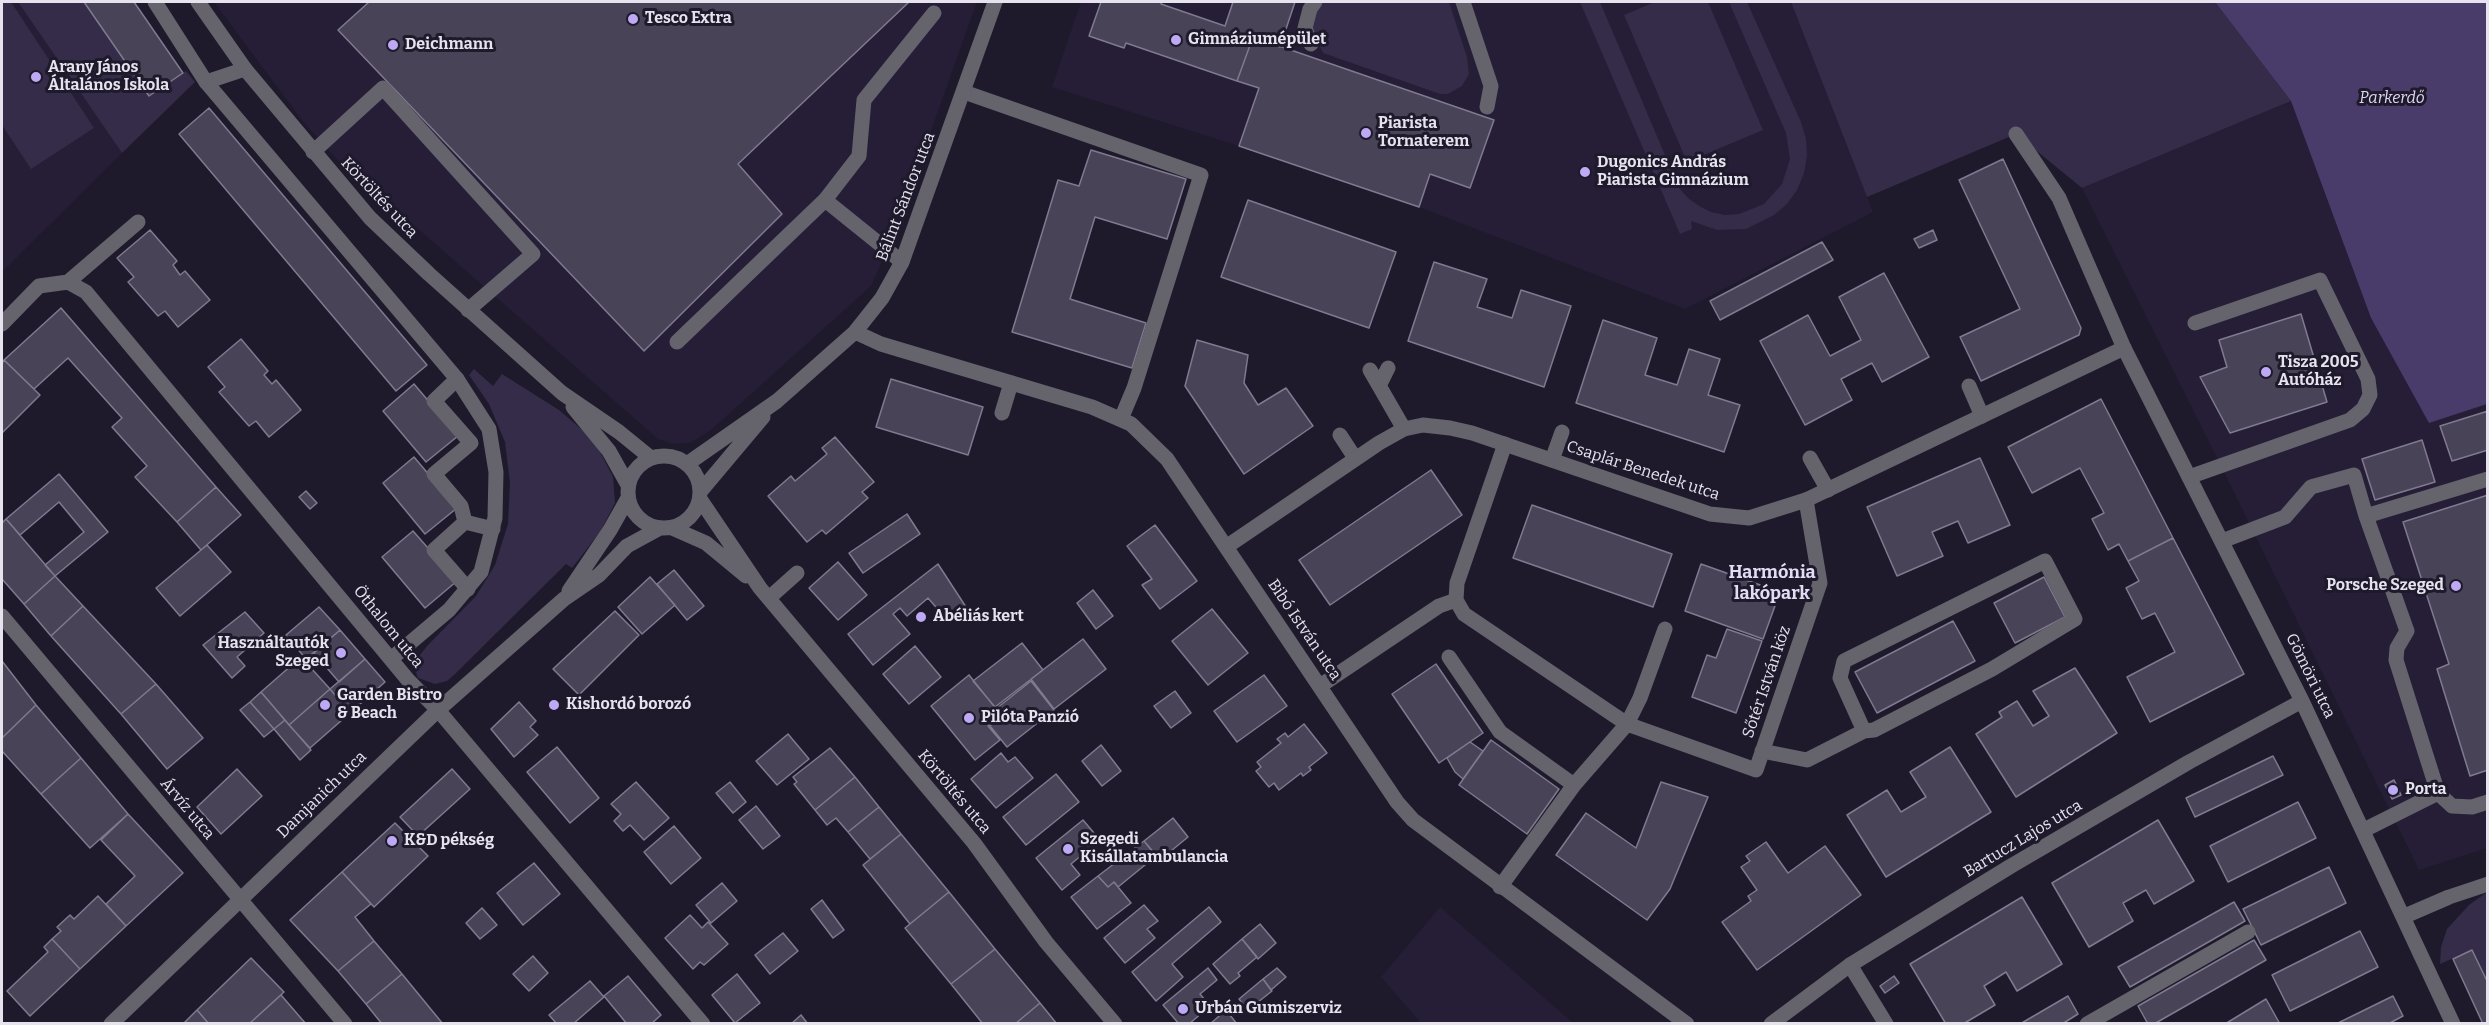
<!DOCTYPE html>
<html>
<head>
<meta charset="utf-8">
<style>
  body { margin:0 }
  #map { position:relative; width:2489px; height:1025px; overflow:hidden; background:#1e1a2b; font-family:Bitter,serif }
  canvas { display:block }
  .frame { position:absolute; inset:0; border:3px solid #e6e3ef; pointer-events:none }
</style>
</head>
<body>
<div id="map">
<canvas width="2489" height="1025"></canvas>
<div class="frame"></div>
</div>
<script>
const ctx = document.querySelector('canvas').getContext('2d');
ctx.lineJoin = 'round';
function paint(path, color) { ctx.fillStyle = color; ctx.fill(path, 'evenodd'); }
const shape = rows => new Path2D(rows.map(r => 'M' + r).join(''));
function trace(path, color, width, dash) { ctx.strokeStyle = color; ctx.lineWidth = width; ctx.lineCap = dash ? 'butt' : 'round'; ctx.setLineDash(dash || []); ctx.stroke(path); }
function drawText(font, color, halo, rows, align = 'center') {
  ctx.font = font + ' Bitter,serif'; ctx.lineWidth = 6; ctx.setLineDash([]); ctx.textBaseline = 'middle'; ctx.strokeStyle = halo; ctx.fillStyle = color; for (const [text, x, y, turn = 0] of rows) {
    ctx.save(); ctx.translate(x, y); ctx.rotate((+turn || 0) * Math.PI / 180); ctx.textAlign = isNaN(turn) ? turn : align; if (halo) ctx.strokeText(text, 0, 0); ctx.fillText(text, 0, 0); ctx.restore();
  }
}
paint(shape([
  [2,2,18,2,122,153,2,272],
  [214,2,977,2,894,234,871,286,711,430,690,443,672,444,658,439,408,220,367,193,301,119],
  [1081,2,1791,2,1873,212,1685,309,1419,207,1239,146,1052,87],
  [2291,101,2371,318,2429,422,2487,404,2487,848,2419,870,2227,478,2082,188],
  [1440,907,1573,1023,1421,1023,1381,977]
]), '#251e36');
paint(shape([
  [2,2,11,2,94,128,31,169,2,125],
  [18,2,84,2,149,96,186,71,195,82,122,153],
  [1322,2,1449,2,1467,57,1469,74,1462,86,1448,94,1440,94,1323,53,1312,30,1313,16],
  [1580,2,1600,2,1679,188,1688,198,1699,206,1711,212,1725,215,1739,214,1764,204,1782,184,1790,159,1786,133,1729,2,1747,2,1801,122,1806,139,1807,156,1804,173,1797,190,1787,204,1774,215,1746,229,1717,230,1691,221,1692,229,1680,234],
  [1655,2,1708,2,1763,130,1687,162,1624,15],
  [1791,2,2215,2,2291,101,2082,188,2016,134,1867,197],
  [474,369,493,386,502,374,559,410,594,440,613,477,615,503,600,532,572,568,566,564,455,674,447,681,435,684,418,678,413,664,427,646,476,596,495,565,508,524,510,483,505,442,489,404,469,375],
  [2487,892,2487,983,2472,950,2440,964,2441,947,2447,929,2469,905]
]), '#342c48');
paint(shape([
  [2215,2,2487,2,2487,404,2429,423,2371,318,2291,101]
]), '#4a3c6a');
const building = shape([
  [84,2,134,2,183,73,149,96,84,2],
  [369,2,909,2,738,164,782,214,644,351,338,30,369,2],
  [1101,2,1162,2,1161,4,1225,26,1233,2,1295,2,1280,47,1253,37,1237,81,1126,43,1124,48,1089,36,1101,2],
  [1253,37,1494,120,1470,188,1430,174,1419,207,1239,146,1259,88,1237,81,1253,37],
  [209,108,427,365,396,391,179,134,209,108],
  [1091,150,1186,179,1167,239,1095,217,1070,299,1146,323,1132,368,1012,332,1058,180,1079,186,1091,150],
  [2003,159,2081,328,2079,335,1981,381,1960,337,2020,309,1959,180,2003,159],
  [1248,200,1396,252,1369,328,1221,277,1248,200],
  [150,230,177,261,173,265,180,275,185,271,210,300,178,327,165,311,158,316,128,282,134,277,117,258,150,230],
  [1933,230,1937,240,1919,248,1914,239,1933,230],
  [1822,242,1833,260,1720,320,1710,301,1822,242],
  [1434,262,1487,279,1477,307,1512,318,1521,290,1571,306,1544,387,1408,341,1434,262],
  [1884,273,1929,357,1882,382,1872,363,1841,379,1852,400,1805,425,1760,341,1808,315,1830,356,1861,340,1839,297,1884,273],
  [61,308,216,487,177,522,135,477,147,466,112,427,122,418,68,358,34,389,4,360,61,308],
  [2301,314,2327,402,2230,433,2200,377,2227,367,2219,340,2301,314],
  [1603,320,1657,338,1645,375,1677,385,1689,349,1720,359,1708,395,1740,405,1724,452,1576,403,1603,320],
  [241,339,268,371,264,375,272,384,276,380,301,410,269,437,256,421,249,426,219,392,225,387,208,367,241,339],
  [1197,340,1248,355,1244,383,1258,405,1286,388,1313,426,1244,474,1185,386,1197,340],
  [4,360,40,395,2,433,2,363,4,360],
  [891,379,983,407,968,455,876,427,891,379],
  [414,384,458,436,426,462,383,411,414,384],
  [2101,399,2173,538,2128,561,2119,544,2108,550,2092,519,2104,513,2080,468,2032,493,2008,447,2101,399],
  [2488,411,2488,450,2452,461,2440,426,2488,411],
  [835,437,874,482,862,492,868,498,826,534,822,530,807,542,768,496,791,476,795,481,827,454,822,448,835,437],
  [2422,440,2435,482,2375,500,2362,459,2422,440],
  [414,457,457,508,425,534,383,483,414,457],
  [1980,458,2010,525,1968,543,1958,521,1932,532,1943,556,1897,576,1867,507,1980,458],
  [1431,470,1462,515,1330,605,1299,560,1431,470],
  [59,474,108,532,55,576,45,565,84,532,59,502,20,535,6,519,59,474],
  [216,487,241,515,201,550,177,522,216,487],
  [306,491,317,503,310,509,299,497,306,491],
  [2488,495,2488,770,2470,776,2437,669,2449,664,2403,522,2488,495],
  [1532,505,1672,554,1653,607,1513,558,1532,505],
  [907,514,920,534,863,573,849,553,907,514],
  [6,519,55,576,24,604,2,579,2,523,6,519],
  [1155,525,1197,581,1160,609,1142,585,1152,579,1127,546,1155,525],
  [413,531,457,581,425,608,382,557,413,531],
  [2173,538,2244,674,2150,722,2127,677,2175,652,2155,613,2142,619,2126,588,2139,581,2128,561,2173,538],
  [207,545,231,572,180,616,156,588,207,545],
  [838,562,867,595,838,620,809,588,838,562],
  [938,564,966,607,948,621,928,598,907,616,900,608,893,614,910,634,873,665,848,634,938,564],
  [1701,564,1780,592,1763,639,1685,611,1701,564],
  [674,570,704,606,687,620,657,584,674,570],
  [55,576,83,606,51,636,24,604,55,576],
  [650,577,675,605,642,634,618,607,650,577],
  [2044,577,2065,617,2015,643,1994,603,2044,577],
  [1093,590,1113,616,1096,629,1077,603,1093,590],
  [83,606,156,684,121,714,51,636,83,606],
  [319,607,340,630,306,659,286,635,319,607],
  [1212,609,1248,653,1208,685,1172,641,1212,609],
  [615,611,639,635,579,695,553,669,615,611],
  [245,612,264,633,237,657,245,666,232,678,203,645,245,612],
  [1953,621,1975,661,1877,713,1855,672,1953,621],
  [1727,629,1762,641,1736,713,1692,697,1707,655,1716,658,1727,629],
  [340,630,365,659,339,682,314,653,340,630],
  [1083,639,1106,669,1054,709,1031,679,1083,639],
  [1022,643,1043,670,995,707,973,681,1022,643],
  [915,646,941,677,909,704,883,674,915,646],
  [301,657,330,689,289,725,261,692,301,657],
  [365,659,385,682,350,713,330,689,365,659],
  [2,661,36,705,2,738,2,661],
  [1436,664,1483,733,1439,763,1392,694,1436,664],
  [2075,668,2117,733,2016,797,1976,734,2002,717,1999,712,2017,701,2033,726,2049,716,2033,691,2075,668],
  [969,675,1001,715,988,726,1000,740,975,760,931,706,969,675],
  [1264,675,1287,706,1237,742,1214,711,1264,675],
  [1031,681,1054,710,1007,747,990,726,1003,715,997,708,1031,681],
  [156,684,203,738,167,769,121,714,156,684],
  [330,689,350,713,310,748,289,725,330,689],
  [1175,691,1191,713,1171,728,1154,706,1175,691],
  [261,692,285,720,274,729,250,702,261,692],
  [250,702,274,729,264,737,240,710,250,702],
  [519,702,536,721,530,727,538,735,514,757,491,729,519,702],
  [36,705,81,758,41,794,2,751,2,738,36,705],
  [285,720,311,750,300,760,274,729,285,720],
  [1304,724,1327,753,1309,767,1311,770,1303,776,1301,773,1279,790,1274,783,1269,787,1256,771,1261,767,1257,762,1281,743,1277,739,1285,733,1288,737,1304,724],
  [788,734,809,759,777,785,756,761,788,734],
  [1491,740,1559,789,1527,834,1459,785,1491,740],
  [1470,742,1483,751,1463,779,1455,772,1447,758,1470,742],
  [1101,745,1121,771,1102,786,1082,761,1101,745],
  [557,747,599,798,570,823,527,772,557,747],
  [1950,747,1991,812,1886,877,1847,815,1887,790,1901,812,1926,797,1910,772,1950,747],
  [830,748,855,777,815,810,794,784,797,782,793,777,830,748],
  [1001,753,1008,762,1015,757,1033,778,996,808,971,779,1001,753],
  [2273,756,2283,775,2195,817,2186,798,2273,756],
  [81,758,128,814,90,848,41,794,81,758],
  [237,769,262,796,221,834,197,807,237,769],
  [452,769,470,789,418,836,400,817,452,769],
  [1056,774,1079,802,1026,845,1003,817,1056,774],
  [855,777,879,807,848,832,836,818,827,825,815,810,855,777],
  [2394,780,2401,795,2392,799,2385,785,2394,780],
  [636,782,669,818,644,840,630,825,623,831,614,821,621,814,611,804,636,782],
  [730,782,746,802,733,813,716,793,730,782],
  [1661,782,1708,797,1670,889,1647,920,1556,855,1586,813,1636,848,1661,782],
  [2298,802,2316,838,2228,882,2210,846,2298,802],
  [756,806,780,836,763,849,739,820,756,806],
  [879,807,901,834,870,859,848,832,879,807],
  [128,814,183,873,126,926,106,904,135,876,101,840,128,814],
  [1173,818,1188,837,1160,860,1144,841,1173,818],
  [1083,820,1100,840,1071,864,1080,875,1062,890,1036,858,1083,820],
  [2158,820,2194,881,2154,904,2146,890,2123,903,2133,921,2089,947,2052,883,2158,820],
  [395,823,428,856,374,907,342,872,395,823],
  [674,826,701,858,671,884,644,852,674,826],
  [901,834,949,892,910,924,863,865,901,834],
  [1144,841,1156,856,1118,887,1114,882,1108,887,1098,876,1144,841],
  [1766,842,1788,873,1825,846,1861,895,1757,970,1722,922,1751,901,1748,896,1757,890,1741,867,1750,861,1746,856,1766,842],
  [534,863,560,894,523,925,497,893,534,863],
  [2329,867,2346,903,2261,945,2243,909,2329,867],
  [342,872,371,904,355,917,374,941,338,971,290,920,342,872],
  [1098,876,1108,887,1114,882,1131,903,1097,929,1071,897,1098,876],
  [722,883,737,901,711,923,696,905,722,883],
  [949,892,995,949,951,984,905,928,949,892],
  [98,896,126,926,80,969,52,939,61,931,57,927,70,915,74,919,98,896],
  [2022,897,2062,964,2017,991,2006,972,1984,986,1995,1005,1963,1024,1946,1024,1910,964,2022,897],
  [822,900,844,930,833,938,811,909,822,900],
  [2234,902,2245,921,2130,987,2118,967,2234,902],
  [1144,905,1158,921,1147,929,1155,938,1125,963,1104,938,1144,905],
  [1209,907,1221,922,1172,964,1183,977,1156,1001,1132,972,1209,907],
  [482,908,497,925,480,939,466,923,482,908],
  [690,915,702,928,708,922,728,944,704,965,700,962,693,969,665,938,690,915],
  [1260,924,1276,943,1258,959,1242,939,1260,924],
  [2360,931,2378,967,2290,1011,2272,975,2360,931],
  [783,933,798,951,770,974,755,955,783,933],
  [52,939,80,969,30,1016,7,991,48,952,44,947,52,939],
  [1242,939,1257,957,1238,973,1240,976,1230,984,1213,964,1242,939],
  [2254,940,2266,960,2154,1024,2148,1024,2138,1006,2254,940],
  [374,941,402,974,366,1004,338,971,374,941],
  [995,949,1040,1003,1015,1024,983,1024,951,984,995,949],
  [2472,950,2488,983,2488,1024,2483,1024,2453,959,2472,950],
  [533,956,548,973,529,991,513,974,533,956],
  [251,958,284,992,249,1024,209,1024,197,1010,251,958],
  [1208,968,1217,980,1200,994,1210,1006,1189,1024,1179,1024,1163,1005,1208,968],
  [1277,968,1286,977,1271,990,1263,979,1277,968],
  [402,974,443,1024,382,1024,366,1004,402,974],
  [737,974,760,1003,735,1023,712,995,737,974],
  [628,976,661,1015,651,1024,627,1024,604,996,628,976],
  [1894,976,1899,983,1885,993,1880,986,1894,976],
  [1263,979,1272,991,1248,1010,1239,999,1263,979],
  [590,981,604,997,573,1024,557,1024,549,1015,590,981],
  [281,995,306,1024,249,1024,281,995],
  [2068,996,2078,1014,2062,1024,2020,1024,2068,996],
  [2393,996,2403,1016,2388,1024,2336,1024,2393,996],
  [2266,999,2280,1024,2225,1024,2266,999],
  [1040,1003,1057,1024,1015,1024,1040,1003],
  [197,1010,209,1024,183,1024,197,1010],
  [1226,1010,1237,1024,1210,1024,1226,1010],
  [801,1015,808,1024,791,1024,801,1015]
]);
paint(building, '#484357');
trace(building, '#807a91', 1.5);
trace(shape([
  [1463,2,1491,86,1487,107],
  [1311,44,1305,28,1310,9,1315,2],
  [206,82,245,69],
  [964,92,1201,175,1134,388,1121,419],
  [2016,134,2059,198,2124,348],
  [313,152,383,88,533,254,468,310],
  [825,200,902,262],
  [677,342,825,200,859,156,864,100,934,13],
  [1370,370,1404,429],
  [457,379,434,401,471,443,434,474,461,506,465,522,434,550,468,589],
  [1379,386,1388,368],
  [1969,386,1982,416],
  [1002,413,1011,383],
  [1340,435,1355,458],
  [1505,444,1457,583,1456,600,1464,614,1627,724,1756,770,1820,583,1806,500],
  [1810,458,1828,490],
  [1552,460,1562,432],
  [2189,477,2350,420,2363,409,2370,395,2368,379,2320,280,2195,323],
  [2488,479,2366,516,2407,631,2397,648,2396,660,2438,793,2452,806,2472,807,2488,802],
  [465,522,493,529],
  [2222,541,2285,517,2311,487,2354,475,2366,516],
  [769,598,797,573],
  [1449,657,1500,732,1574,785],
  [1320,686,1439,606,1456,600],
  [1762,751,1807,760,1864,731,1840,678,1844,661,2045,561,2075,619,1992,669,1874,730,1864,731],
  [2364,830,2438,793],
  [1500,887,1574,785,1627,724,1640,698,1665,629],
  [1850,965,1886,1024],
  [2087,1024,2248,932]
]), '#65636c', 15);
trace(shape([
  [155,2,206,82,457,379,489,429,496,472,495,518,481,572,449,610,391,659],
  [198,2,245,69,370,218,429,274,562,393,619,432,651,458],
  [68,282,86,292,408,680,438,710,703,1024],
  [68,282,138,222],
  [2,324,39,286,68,282],
  [855,332,881,344,1092,407,1131,424,1167,459,1397,802,1413,820,1687,1024],
  [573,407,609,451,628,485],
  '628 492a36 36 0 1 1 72 0a36 36 0 1 1-72 0Z',
  [687,464,777,401,855,332,882,298,902,262,995,2],
  [700,492,763,417],
  [700,499,760,588,974,843,1046,942,1115,1024],
  [672,528,706,543,746,576],
  [1226,547,1379,443,1404,429,1423,425,1450,428,1472,433,1710,514,1749,518,1806,500,2124,348,2302,701,2453,1024],
  [569,591,610,530,628,498],
  [2,616,345,1024],
  [2405,916,2449,897,2488,884],
  [111,1024,438,710,564,599,599,575,627,546,660,528],
  [1771,1024,1850,965,2011,866,2189,762,2302,701]
]), '#65636c', 15);
for (const [x, y, r, color] of [
  [633,19,6,"#bea9f5"],
  [1176,40,6,"#bea9f5"],
  [393,45,6,"#bea9f5"],
  [36,77,6,"#bea9f5"],
  [1366,133,6,"#bea9f5"],
  [1585,172,6,"#bea9f5"],
  [2266,372,6,"#bea9f5"],
  [2456,586,6,"#bea9f5"],
  [921,617,6,"#bea9f5"],
  [341,653,6,"#bea9f5"],
  [325,705,6,"#bea9f5"],
  [554,705,6,"#bea9f5"],
  [969,718,6,"#bea9f5"],
  [2393,790,6,"#bea9f5"],
  [392,841,6,"#bea9f5"],
  [1068,849,6,"#bea9f5"],
  [1183,1009,6,"#bea9f5"]
]) { const dot = new Path2D(); dot.arc(x, y, r, 0, 2 * Math.PI); ctx.fillStyle = color; ctx.fill(dot); trace(dot, '#1e1a2b', 2); }
drawText('bold 16px', '#e6e3ef', '#1e1a2b', [
  ["Tesco Extra",645,19],
  ["Gimnáziumépület",1188,40],
  ["Deichmann",405,45],
  ["Arany János",48,68],
  ["Általános Iskola",48,86],
  ["Piarista",1378,124],
  ["Tornaterem",1378,142],
  ["Dugonics András",1597,163],
  ["Piarista Gimnázium",1597,181],
  ["Tisza 2005",2278,363],
  ["Autóház",2278,381],
  ["Porsche Szeged",2444,586,"right"],
  ["Abéliás kert",933,617],
  ["Használtautók",329,644,"right"],
  ["Szeged",329,662,"right"],
  ["Garden Bistro",337,696],
  ["& Beach",337,714],
  ["Kishordó borozó",566,705],
  ["Pilóta Panzió",981,718],
  ["Porta",2405,790],
  ["Szegedi",1080,840],
  ["Kisállatambulancia",1080,858],
  ["K&D pékség",404,841],
  ["Urbán Gumiszerviz",1195,1009]
], 'left');
drawText('italic 16px', '#ded6f5', '#1e1a2b', [
  ["Parkerdő",2392,99]
]);
drawText('16px', '#e6e3ef', '#1e1a2b', [
  ["Bálint Sándor utca",906,197,-69],
  ["Körtöltés utca",379,198,47],
  ["Csaplár Benedek utca",1643,471,18],
  ["Öthalom utca",388,627,51],
  ["Bibó István utca",1304,630,56],
  ["Gömöri utca",2310,676,64],
  ["Sőtér István köz",1767,682,-71],
  ["Körtöltés utca",954,792,50],
  ["Damjanich utca",322,795,-44],
  ["Árvíz utca",187,809,50],
  ["Bartucz Lajos utca",2023,839,-31]
]);
drawText('bold 18px', '#e2ddf5', '#1e1a2b', [
  ["Harmónia",1772,573],
  ["lakópark",1772,594]
]);
</script>
</body>
</html>
